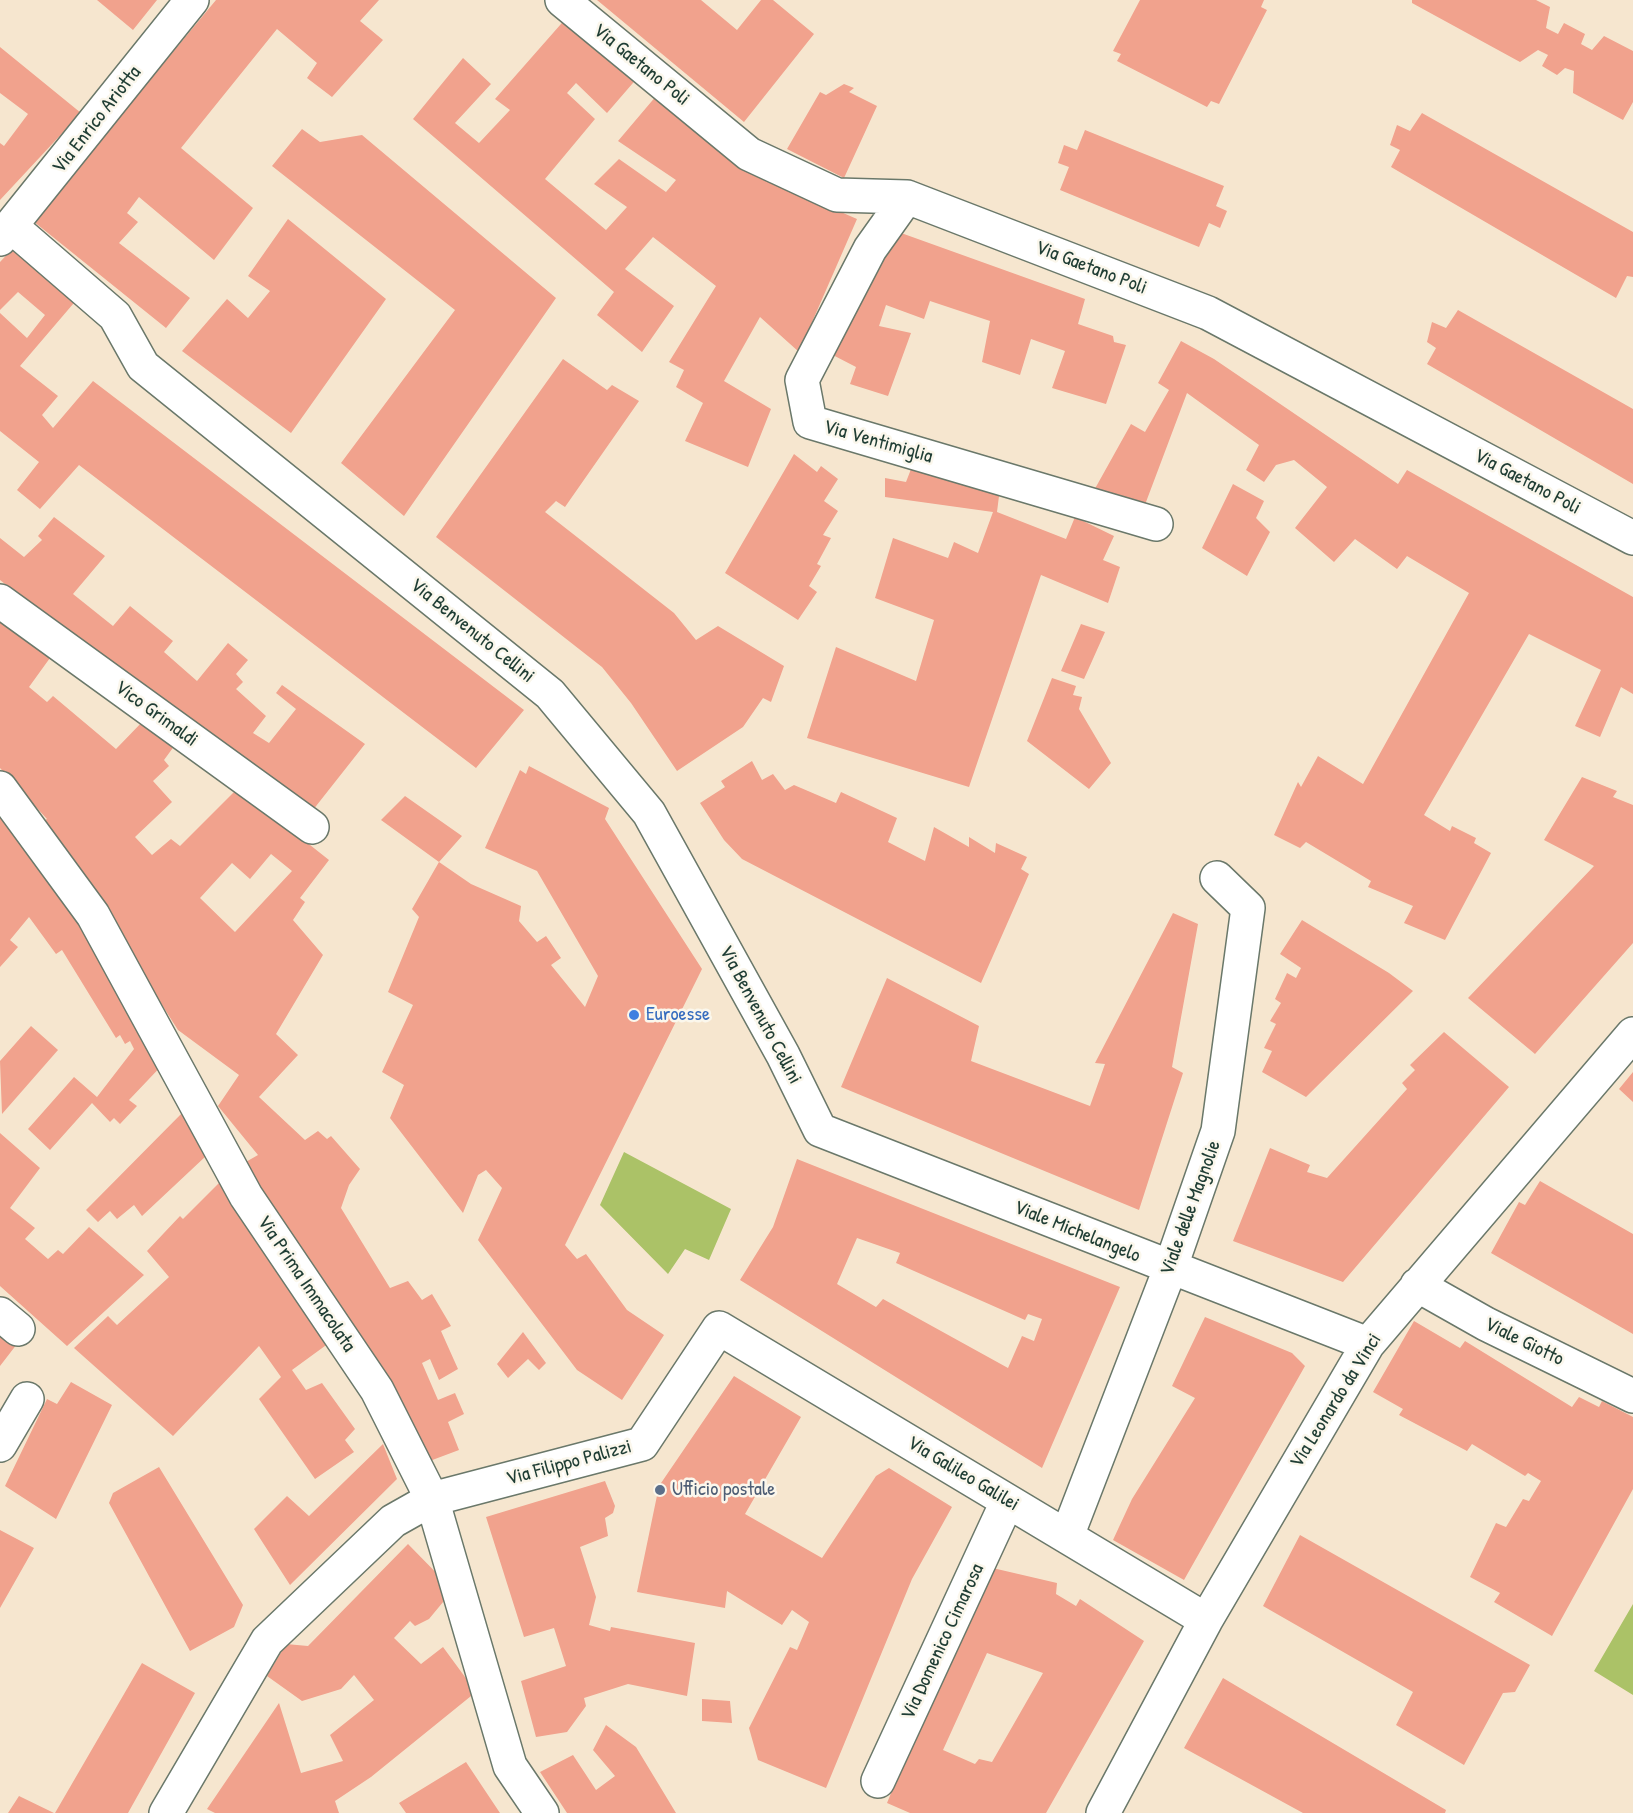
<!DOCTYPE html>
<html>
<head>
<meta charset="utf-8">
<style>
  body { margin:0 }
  canvas { display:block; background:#f6e6cf }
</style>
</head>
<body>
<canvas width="1633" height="1813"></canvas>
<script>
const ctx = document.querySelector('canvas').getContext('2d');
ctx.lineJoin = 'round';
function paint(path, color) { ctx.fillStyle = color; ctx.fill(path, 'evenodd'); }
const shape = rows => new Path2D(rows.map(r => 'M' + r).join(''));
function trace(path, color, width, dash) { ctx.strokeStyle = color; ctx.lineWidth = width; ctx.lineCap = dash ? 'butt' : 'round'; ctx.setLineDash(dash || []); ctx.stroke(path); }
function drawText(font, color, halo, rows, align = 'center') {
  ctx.font = font + ' "Patrick Hand",sans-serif'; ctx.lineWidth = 5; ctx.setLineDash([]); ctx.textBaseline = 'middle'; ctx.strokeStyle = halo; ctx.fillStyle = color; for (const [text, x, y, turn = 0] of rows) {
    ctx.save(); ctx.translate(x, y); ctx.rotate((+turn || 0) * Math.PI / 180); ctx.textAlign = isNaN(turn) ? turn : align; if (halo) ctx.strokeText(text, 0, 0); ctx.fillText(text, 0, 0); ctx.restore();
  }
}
paint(shape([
  [624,1152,731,1209,709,1260,685,1249,668,1274,600,1205],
  [1633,1604,1633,1695,1594,1671]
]), '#abc267');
paint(shape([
  [97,0,157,0,133,30],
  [216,0,379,0,360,21,383,40,332,97,307,78,317,63,277,29,181,148,253,208,214,260,139,197,127,213,138,222,119,243,190,298,166,328,33,221],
  [597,0,701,0,737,30,761,0,773,0,814,34,744,122],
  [1140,0,1264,0,1261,7,1267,10,1219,104,1211,101,1207,107,1117,61,1121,54,1113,51],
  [1412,0,1536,0,1550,7,1546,28,1558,34,1564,23,1585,34,1581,44,1592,50,1604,36,1633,51,1633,102,1623,120,1573,93,1574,71,1565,68,1557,75,1542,66,1548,55,1538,50,1520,62,1412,3],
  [568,16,639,76,607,113,576,83,567,93,595,119,545,179,606,230,627,207,594,184,619,159,666,192,676,180,618,141,657,95,751,173,857,219,799,352,760,317,724,381,771,409,748,467,685,441,703,403,676,387,684,370,669,362,716,286,653,237,625,269,674,306,642,352,597,315,614,292,413,119,463,58,491,84,455,123,479,143,510,110,495,99],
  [0,47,81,113,0,200,0,143,4,146,28,114,0,93],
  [844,84,854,88,849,92,877,106,844,178,787,149,820,92,826,95],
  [1422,113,1633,232,1633,277,1627,276,1616,298,1391,167,1400,150,1390,145,1397,125,1410,131],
  [302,129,320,142,362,135,556,298,404,516,341,463,455,310,272,166],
  [1085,130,1224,186,1216,206,1227,211,1220,228,1209,223,1199,247,1060,190,1069,167,1058,163,1064,145,1077,150],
  [288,219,386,299,291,433,182,351,227,299,248,318,270,291,248,276],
  [890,229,1085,299,1078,324,1113,336,1114,342,1126,345,1106,404,1052,388,1065,351,1031,339,1020,375,982,362,990,321,930,301,924,319,886,305,879,326,911,333,888,396,850,384,856,367,827,352],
  [18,243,79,297,20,366,58,396,42,415,53,428,93,381,524,710,476,768,79,465,40,509,17,490,39,462,0,431,0,313,27,338,45,315,18,292,0,310,0,262],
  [1458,310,1633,409,1633,484,1427,364,1436,348,1427,342,1432,322,1446,328],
  [1181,341,1214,359,1398,484,1407,470,1633,597,1633,694,1621,687,1600,737,1575,726,1601,670,1529,634,1424,815,1450,831,1452,826,1476,838,1474,843,1491,853,1445,940,1404,923,1413,906,1368,887,1371,881,1306,842,1300,848,1274,835,1298,782,1301,787,1318,756,1363,784,1469,593,1407,556,1397,569,1355,539,1334,562,1295,528,1327,487,1294,460,1276,465,1264,482,1246,470,1259,445,1187,393,1143,510,1092,494,1131,424,1145,432,1169,390,1158,383],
  [563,359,607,390,612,385,639,401,565,507,556,501,545,512,674,613,696,640,718,626,784,666,771,702,763,698,743,727,677,771,631,703,602,667,436,537],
  [794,454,817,472,821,466,838,479,824,501,838,511,823,535,831,538,817,564,821,566,809,586,817,592,798,620,725,573],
  [913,464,1001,480,997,512,1066,539,1075,517,1114,536,1103,560,1120,567,1108,603,1041,575,969,787,807,738,836,647,916,681,934,620,875,598,893,538,948,558,954,542,978,553,993,512,885,497,885,478,906,482],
  [1233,484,1264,501,1256,518,1270,532,1247,576,1202,548],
  [54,517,105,556,73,594,113,626,130,606,173,641,164,652,197,681,228,643,248,660,236,674,243,682,236,689,266,716,253,733,269,743,296,709,276,693,282,685,365,744,309,815,114,670,0,580,0,538,24,557,42,540,38,536],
  [0,607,55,651,29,687,47,702,53,696,116,749,145,719,175,745,164,760,169,766,153,781,172,802,135,837,152,855,171,839,180,846,238,788,329,860,300,898,305,902,293,920,323,955,276,1034,298,1055,259,1097,305,1140,318,1131,327,1139,331,1136,360,1169,349,1185,341,1208,390,1288,408,1281,422,1300,432,1294,451,1326,441,1331,458,1369,439,1380,430,1359,422,1363,438,1400,455,1393,464,1414,448,1422,459,1450,427,1462,388,1378,244,1163,258,1155,218,1106,239,1075,178,1030,102,911,39,823,47,819,0,768],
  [271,854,292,871,235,932,200,898,232,863,250,879],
  [1081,624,1105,632,1084,679,1061,671],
  [1052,678,1076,686,1073,695,1082,697,1079,709,1111,763,1089,789,1027,741],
  [752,761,762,780,773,774,785,790,794,785,836,803,841,792,897,818,888,842,925,861,934,827,969,847,969,837,995,853,996,843,1027,857,1021,869,1029,874,981,983,742,859,724,840,700,803,725,787,721,781],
  [529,766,609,808,605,819,702,969,565,1245,577,1259,586,1254,627,1310,664,1335,622,1400,577,1370,478,1240,502,1188,486,1170,478,1175,463,1213,390,1118,404,1085,382,1072,413,1005,388,992,419,917,412,909,439,862,471,884,521,906,519,921,537,942,546,936,561,958,551,965,585,1007,598,976,537,871,485,848,520,770,526,774],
  [1582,777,1617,791,1613,797,1633,805,1633,943,1535,1054,1468,998,1594,866,1544,840],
  [405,796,462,836,439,862,381,820],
  [0,802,91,928,167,1060,129,1100,137,1106,120,1124,114,1118,110,1122,92,1103,50,1150,28,1129,74,1077,97,1097,134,1049,130,1041,125,1044,120,1035,116,1038,62,950,56,954,29,917,10,940,18,947,0,967],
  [1173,913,1198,924,1172,1067,1183,1073,1139,1210,841,1087,887,978,979,1026,971,1061,1090,1106,1105,1064,1095,1063],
  [1302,920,1389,973,1413,991,1306,1097,1262,1072,1272,1051,1264,1048,1276,1024,1270,1021,1281,1003,1275,999,1287,973,1296,978,1301,968,1280,954],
  [31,1026,58,1050,2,1114,0,1061],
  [1444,1032,1509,1087,1343,1282,1233,1241,1270,1148,1310,1165,1307,1172,1327,1178,1407,1089,1402,1083,1415,1070,1410,1065],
  [1633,1072,1633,1102,1619,1089],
  [188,1107,206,1156,142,1216,134,1205,117,1219,110,1211,98,1222,86,1210],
  [0,1133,40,1168,10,1208,35,1228,25,1239,48,1259,58,1250,63,1254,89,1227,144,1275,67,1346,0,1286],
  [797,1159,1120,1287,1042,1468,740,1280,773,1227],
  [857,1238,900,1253,896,1263,1025,1320,1028,1314,1042,1319,1034,1341,1022,1336,1008,1368,883,1299,876,1307,837,1284],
  [223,1179,329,1343,292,1370,306,1390,322,1383,355,1429,345,1440,354,1452,315,1479,259,1399,281,1377,259,1346,173,1436,74,1348,108,1316,117,1325,169,1277,147,1251,180,1216,183,1219],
  [1540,1181,1633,1234,1633,1334,1491,1253,1519,1202,1525,1205],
  [1205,1317,1292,1353,1305,1366,1184,1580,1113,1540,1132,1499,1195,1398,1172,1386],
  [1414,1321,1460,1348,1465,1341,1572,1407,1579,1397,1599,1407,1602,1401,1633,1417,1633,1489,1552,1636,1494,1602,1500,1593,1470,1577,1496,1523,1506,1527,1523,1499,1529,1501,1541,1481,1528,1473,1525,1476,1472,1444,1467,1451,1399,1415,1403,1409,1373,1392],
  [0,1331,17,1344,0,1366],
  [523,1332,546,1363,539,1370,528,1359,508,1378,497,1364],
  [734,1376,801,1417,745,1514,822,1558,876,1476,889,1468,952,1507,912,1579,826,1788,758,1760,749,1728,790,1647,797,1650,809,1622,792,1610,782,1625,727,1591,725,1608,637,1592,659,1486],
  [71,1382,112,1405,56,1519,5,1486,47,1399,57,1404],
  [383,1444,397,1479,290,1585,254,1529,287,1496,309,1516],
  [159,1467,243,1605,234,1627,190,1651,109,1503,113,1493],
  [605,1481,615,1506,613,1513,605,1518,608,1536,580,1547,596,1597,589,1625,610,1631,611,1627,695,1643,687,1696,628,1684,584,1698,586,1706,567,1732,536,1737,521,1681,566,1666,554,1628,524,1637,486,1517],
  [0,1530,34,1548,0,1608],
  [1300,1535,1530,1665,1515,1692,1503,1693,1464,1765,1396,1725,1413,1692,1263,1606],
  [408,1544,453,1590,429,1619,415,1626,410,1621,394,1638,421,1664,443,1647,476,1692,371,1777,335,1801,339,1813,215,1813,207,1809,279,1703,301,1773,343,1761,330,1735,374,1700,354,1675,341,1689,302,1701,267,1676,286,1644,308,1646],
  [984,1566,1057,1583,1056,1594,1076,1606,1080,1599,1144,1641,1046,1813,910,1813,887,1803],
  [987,1653,1043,1673,992,1762,979,1759,975,1764,943,1750],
  [142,1663,195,1693,128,1813,55,1813],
  [1223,1678,1446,1810,1445,1813,1303,1813,1184,1748],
  [702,1699,730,1701,732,1723,702,1721],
  [606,1725,636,1747,676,1813,567,1813,540,1772,573,1755,596,1790,615,1776,593,1750],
  [466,1762,500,1813,406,1813,399,1803],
  [19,1796,54,1813,8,1813]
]), '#f1a28d');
const minor = shape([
  [562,0,749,154,837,195,907,197,1208,313,1633,538],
  [907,197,870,249,802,380,810,422,1156,524],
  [12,227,115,316,143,366,550,694,649,813,783,1055,820,1130,1368,1344],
  [0,239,192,0],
  [0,601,312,827],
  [0,788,93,915,246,1196,377,1390,432,1499,510,1766,542,1813],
  [1417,1285,1486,1324,1633,1396],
  [0,1314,18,1329],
  [0,1445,27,1399],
  [1067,1536,1170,1269,1218,1131,1248,908,1217,878],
  [878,1781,1007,1502],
  [166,1813,267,1641,393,1521,432,1499,642,1444,719,1328,1206,1620],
  [1103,1813,1206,1620,1368,1344,1633,1034]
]);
trace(minor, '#6a786a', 36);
trace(minor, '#fff', 33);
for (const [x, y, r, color] of [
  [634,1015,6,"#3f7fe0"],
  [660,1490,6,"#5c6f8a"]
]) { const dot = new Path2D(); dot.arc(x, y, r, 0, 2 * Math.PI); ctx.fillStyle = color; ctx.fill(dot); trace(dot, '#fbf7ec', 2); }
drawText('20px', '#1f3d34', '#fbf7ec', [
  ["Via Gaetano Poli",641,65,39],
  ["Via Enrico Ariotta",97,120,-52],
  ["Via Gaetano Poli",1091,268,21],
  ["Via Ventimiglia",878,442,16],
  ["Via Gaetano Poli",1527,482,28],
  ["Via Benvenuto Cellini",472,631,39],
  ["Vico Grimaldi",156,714,36],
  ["Via Benvenuto Cellini",760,1015,62],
  ["Viale delle Magnolie",1191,1208,-70],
  ["Viale Michelangelo",1077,1232,22],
  ["Via Prima Immacolata",306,1284,56],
  ["Viale Giotto",1524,1342,26],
  ["Via Leonardo da Vinci",1336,1401,-58],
  ["Via Filippo Palizzi",569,1463,-15],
  ["Via Galileo Galilei",963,1474,31],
  ["Via Domenico Cimarosa",943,1642,-65]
]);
drawText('20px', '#366cbe', '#fbf7ec', [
  ["Euroesse",646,1015]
], 'left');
drawText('20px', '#4e5e75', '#fbf7ec', [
  ["Ufficio postale",672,1490]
], 'left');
</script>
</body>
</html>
